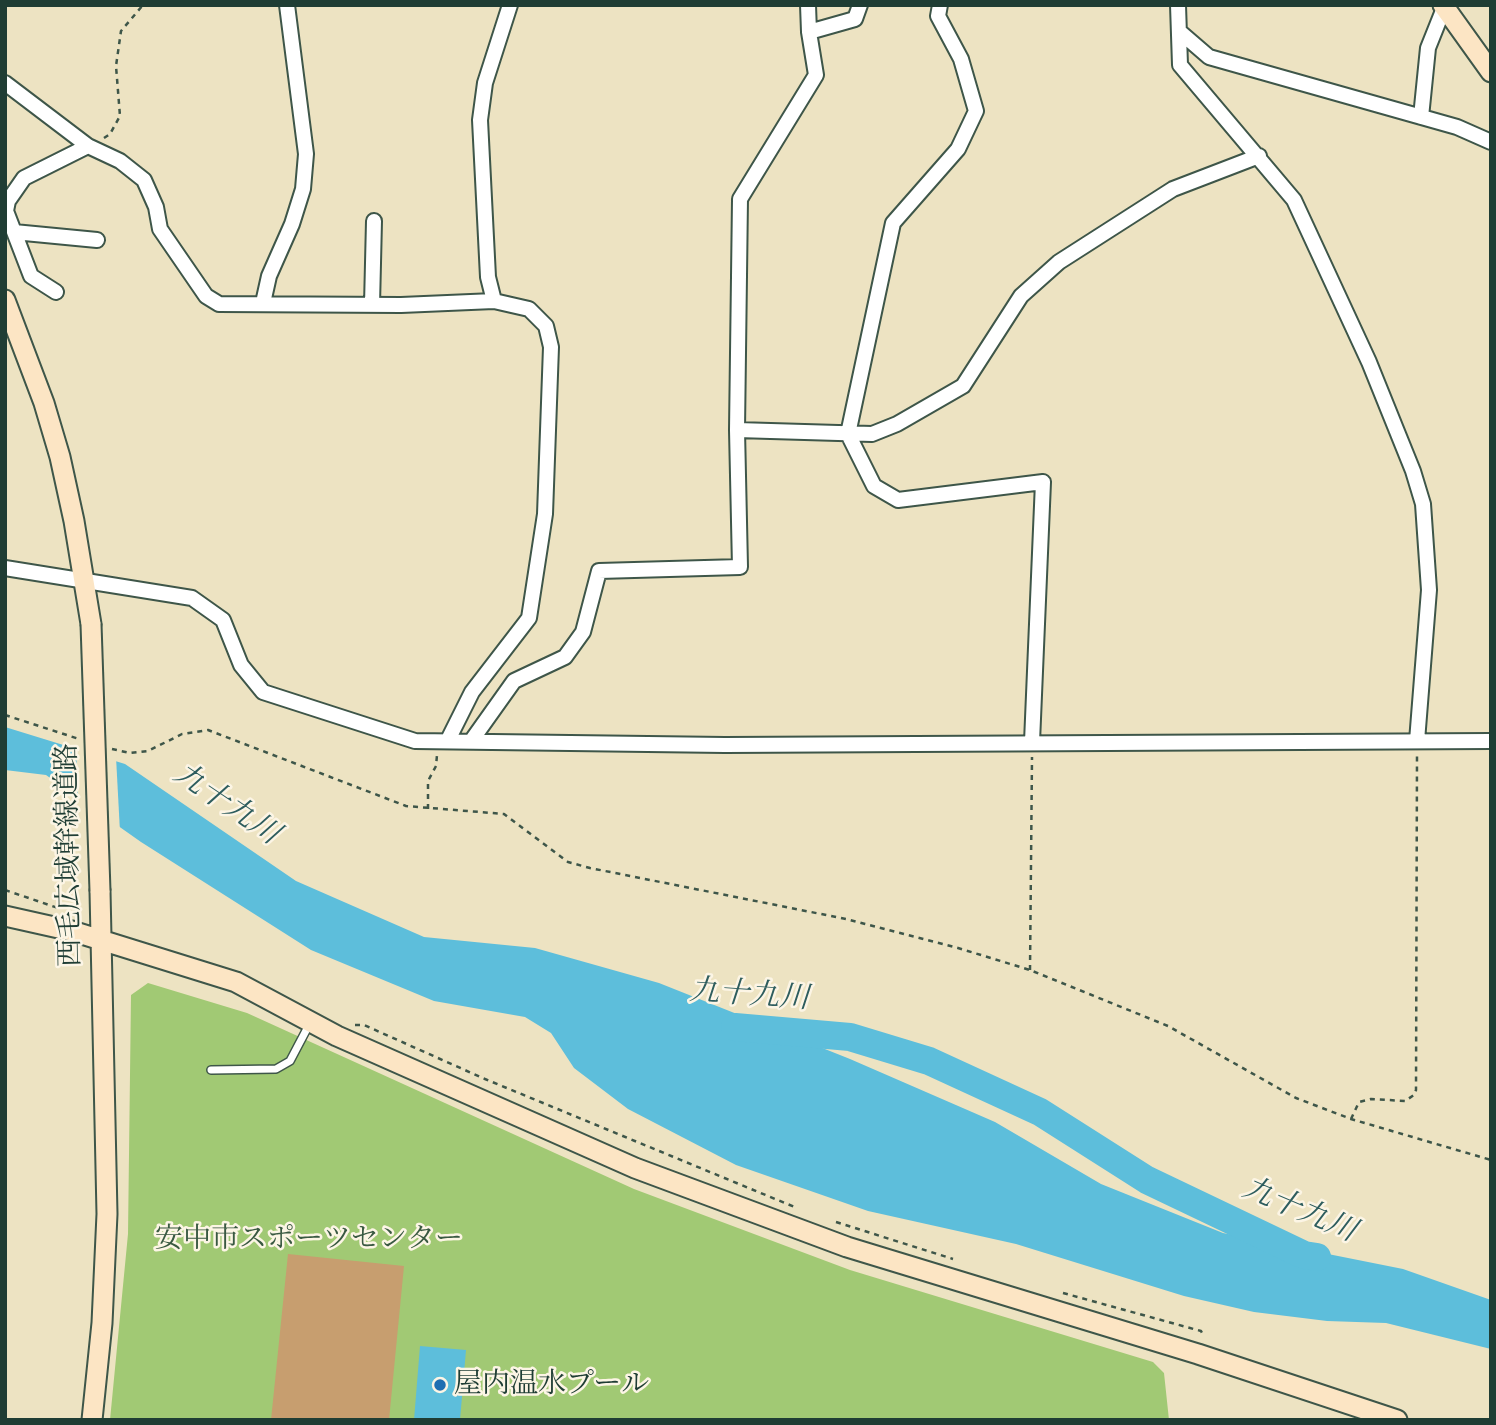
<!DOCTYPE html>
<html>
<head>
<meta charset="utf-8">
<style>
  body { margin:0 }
  #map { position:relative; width:1496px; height:1425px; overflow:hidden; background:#ede3c2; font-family:"Libre Bodoni",serif }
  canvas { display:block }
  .frame { position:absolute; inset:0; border:7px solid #1f3d34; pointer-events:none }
</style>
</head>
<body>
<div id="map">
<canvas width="1496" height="1425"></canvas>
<div class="frame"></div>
</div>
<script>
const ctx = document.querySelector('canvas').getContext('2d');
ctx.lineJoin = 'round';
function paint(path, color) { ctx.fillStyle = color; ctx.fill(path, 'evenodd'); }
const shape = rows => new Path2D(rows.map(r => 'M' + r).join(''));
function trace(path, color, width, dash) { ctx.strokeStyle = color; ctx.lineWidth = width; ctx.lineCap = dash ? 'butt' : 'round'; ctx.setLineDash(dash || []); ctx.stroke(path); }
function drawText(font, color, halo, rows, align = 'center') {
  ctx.font = font + ' "Libre Bodoni","Noto Serif JP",serif'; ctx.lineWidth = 5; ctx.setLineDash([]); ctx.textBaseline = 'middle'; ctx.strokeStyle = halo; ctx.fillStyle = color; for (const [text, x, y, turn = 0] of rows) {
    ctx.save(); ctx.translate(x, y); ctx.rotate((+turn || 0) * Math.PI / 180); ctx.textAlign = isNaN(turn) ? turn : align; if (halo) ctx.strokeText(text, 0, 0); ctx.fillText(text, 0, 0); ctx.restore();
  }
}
paint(shape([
  [148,983,247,1013,634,1189,850,1270,1153,1362,1164,1373,1169,1420,110,1420,128,1234,131,995]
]), '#a1c974');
paint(shape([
  [5,727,125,764,296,881,424,937,535,948,659,983,850,1059,995,1122,1101,1184,1223,1233,1403,1269,1491,1300,1491,1349,1386,1323,1327,1321,1254,1312,1184,1296,1016,1244,868,1211,736,1165,628,1109,574,1068,551,1033,525,1017,434,1001,311,950,141,842,46,775,5,770],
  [420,1346,466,1350,460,1420,414,1420]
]), '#5dbedb');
paint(shape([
  [76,745,116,757,120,832,78,802]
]), '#ede3c2');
trace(shape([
  [735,1027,850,1037,929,1061,1040,1112,1147,1180,1304,1255,1317,1257]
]), '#5dbedb', 28);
paint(shape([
  [288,1254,404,1266,389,1420,271,1420]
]), '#c79e6f');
const lane = shape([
  [211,1070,276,1069,290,1061,310,1023]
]);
const street = shape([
  [940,5,938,16,961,59,976,111,958,149,893,223,848,434,874,486,898,500,1043,482,1032,742],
  [1178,5,1180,65,1294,200,1369,362,1413,471,1423,504,1429,590,1417,741],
  [809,32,855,19,860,5],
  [1180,32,1209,57,1457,127,1491,142],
  [5,83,88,146,120,161,144,180,156,207,160,229,206,296,219,304,401,305,494,301,529,309,546,326,551,347,545,514,529,618,472,692,448,740],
  [1421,117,1428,48,1444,8],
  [14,232,97,240],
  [56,292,31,276,6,211,8,201,24,178,88,146],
  [494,301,488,277,480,120,485,83,510,5],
  [263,303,269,276,292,224,303,189,306,154,287,5],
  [372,305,374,221],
  [737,430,872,434,897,424,963,386,1021,296,1059,262,1173,189,1259,156],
  [5,568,192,598,223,620,241,665,263,692,415,741,725,745,1491,741],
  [472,740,514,681,565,657,583,632,599,571,740,567,737,430,740,199,816,75,809,32,808,5]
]);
const secondary = shape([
  [1443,5,1491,72],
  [5,300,44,403,60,457,74,521,91,624],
  [5,916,72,931,236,982,337,1036,635,1168,847,1247,1198,1354,1397,1420],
  [92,1420,102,1323,107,1214,100,891]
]);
trace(lane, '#3e5649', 10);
trace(street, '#3e5649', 18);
trace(secondary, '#3e5649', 23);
trace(shape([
  [104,138,110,134,120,116,116,66,121,31,143,5],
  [5,715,79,739],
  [112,749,130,753,148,751,182,734,208,730,406,806,504,814,568,862,590,868,846,919,958,948,1030,970,1168,1026,1296,1098,1351,1119,1491,1160],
  [428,809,428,781,436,766,437,755],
  [5,890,58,908],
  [1030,970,1032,757],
  [355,1025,364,1025,485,1079,797,1208],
  [1351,1119,1359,1102,1371,1099,1405,1101,1414,1095,1416,1090,1417,755],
  [836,1222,953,1259],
  [1063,1293,1201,1331,1204,1337]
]), '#3e5649', 2.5, [5, 5]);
trace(lane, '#fff', 7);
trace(street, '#fff', 14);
trace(secondary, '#fce5c4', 19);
const secondaryBridge = shape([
  [91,624,100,891]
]);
trace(secondaryBridge, '#3e5649', 23, []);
trace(secondaryBridge, '#fce5c4', 19);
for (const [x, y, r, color] of [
  [440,1385,7,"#1f6fb2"]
]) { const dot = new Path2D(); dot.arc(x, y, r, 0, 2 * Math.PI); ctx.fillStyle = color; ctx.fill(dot); trace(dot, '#fcf5e5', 2.5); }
drawText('28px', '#1f3d34', '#fcf5e5', [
  ["西毛広域幹線道路",70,855,-91]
]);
drawText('28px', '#395941', '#fcf5e5', [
  ["安中市スポーツセンター",309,1240]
]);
drawText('28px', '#1f3d34', '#fcf5e5', [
  ["屋内温水プール",454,1385]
], 'left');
drawText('italic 30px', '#2e5d5e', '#fcf5e5', [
  ["九十九川",226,805,34],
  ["九十九川",749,996,4],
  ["九十九川",1299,1211,23]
]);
</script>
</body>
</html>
